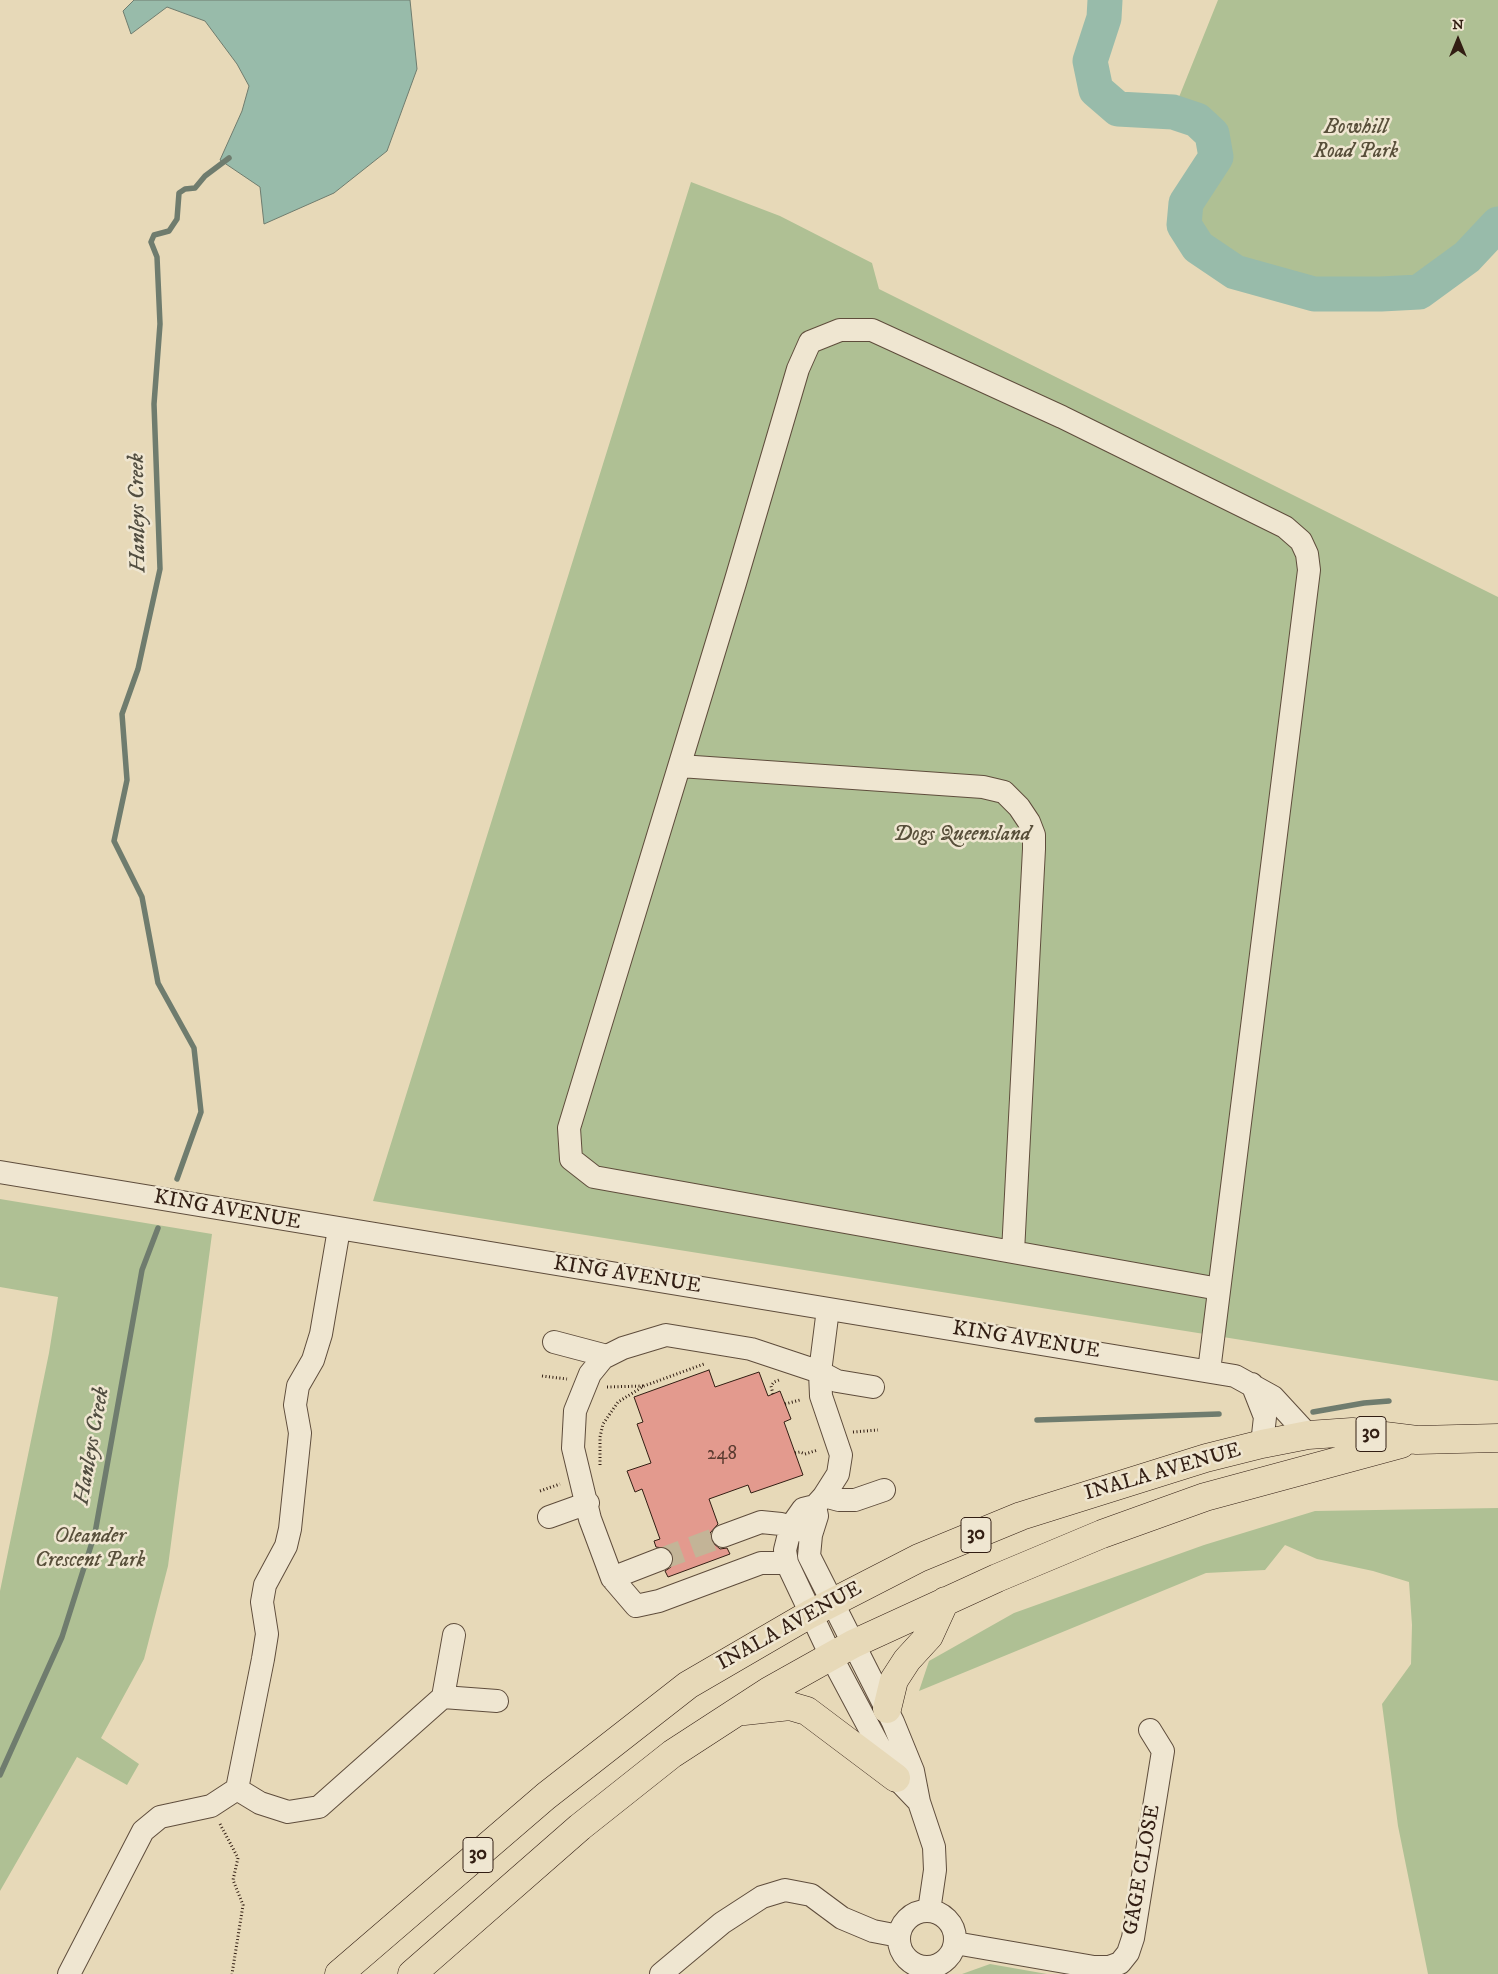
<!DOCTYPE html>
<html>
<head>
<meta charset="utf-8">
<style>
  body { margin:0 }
  #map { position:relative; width:1498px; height:1974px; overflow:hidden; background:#e7d9b8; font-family:"IM FELL DW Pica",serif }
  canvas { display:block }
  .north { position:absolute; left:1433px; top:15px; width:50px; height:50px; -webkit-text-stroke:4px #efe6d1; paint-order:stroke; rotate:0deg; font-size:14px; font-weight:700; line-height:20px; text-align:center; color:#321e13 }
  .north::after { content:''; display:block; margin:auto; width:18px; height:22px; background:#321e13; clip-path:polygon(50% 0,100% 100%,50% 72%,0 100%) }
</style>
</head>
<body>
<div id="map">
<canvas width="1498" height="1974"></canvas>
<div class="north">N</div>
</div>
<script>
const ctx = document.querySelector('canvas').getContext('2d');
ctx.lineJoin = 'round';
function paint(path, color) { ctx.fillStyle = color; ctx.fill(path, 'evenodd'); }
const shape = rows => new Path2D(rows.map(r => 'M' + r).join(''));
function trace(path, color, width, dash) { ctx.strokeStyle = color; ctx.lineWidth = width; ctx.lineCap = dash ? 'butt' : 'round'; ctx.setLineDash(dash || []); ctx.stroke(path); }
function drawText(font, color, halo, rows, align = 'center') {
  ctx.font = font + ' "IM FELL DW Pica",serif'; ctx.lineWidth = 5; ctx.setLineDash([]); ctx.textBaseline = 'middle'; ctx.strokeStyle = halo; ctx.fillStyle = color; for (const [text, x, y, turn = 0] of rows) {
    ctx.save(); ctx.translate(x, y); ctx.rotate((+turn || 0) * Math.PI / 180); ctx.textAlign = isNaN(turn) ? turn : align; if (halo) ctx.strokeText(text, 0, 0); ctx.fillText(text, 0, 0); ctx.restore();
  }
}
paint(shape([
  [1218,0,1498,0,1498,224,1467,257,1419,292,1381,294,1314,294,1235,272,1198,247,1184,225,1186,203,1216,156,1212,134,1197,120,1173,112],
  [691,182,780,216,872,263,879,289,1498,597,1498,1381,373,1201],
  [0,1199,212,1234,168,1566,144,1659,101,1738,139,1764,127,1785,77,1757,0,1891,0,1591,49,1353,58,1297,0,1287],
  [1498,1508,1498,1974,1428,1974,1398,1826,1382,1704,1411,1664,1412,1625,1409,1582,1373,1571,1317,1559,1285,1545,1265,1570,1206,1573,919,1691,929,1661,1014,1613,1204,1545,1315,1511],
  [990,1964,1047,1974,962,1974]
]), '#afc094');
const water = shape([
  [134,0,410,0,417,69,387,151,334,193,264,224,260,187,220,160,242,111,249,86,237,64,205,21,167,7,131,34,123,11,134,0]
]);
paint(water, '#98bbaa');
trace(water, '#6f7c6e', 1);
trace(shape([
  [177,1179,201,1112,194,1048,158,983,142,897,114,841,127,780,122,714,138,669,160,569,154,404,160,324,157,257,151,242,154,235,169,231,177,219,179,193,185,189,195,188,205,176,229,158],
  [1313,1412,1364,1403,1389,1401],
  [1037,1420,1219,1414],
  [0,1775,62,1637,95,1533,142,1270,158,1228]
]), '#6f7c6e', 5.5);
trace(shape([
  [1105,0,1104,18,1090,61,1096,90,1118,109,1173,112,1197,120,1212,134,1216,157,1186,203,1184,225,1198,247,1235,272,1314,294,1381,294,1419,292,1467,257,1498,224]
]), '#98bbaa', 35);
const building = shape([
  [709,1370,715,1387,759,1372,768,1396,780,1391,791,1419,784,1422,803,1475,751,1493,748,1485,709,1499,718,1524,710,1533,711,1541,720,1549,727,1548,730,1554,668,1577,665,1571,671,1567,673,1555,669,1549,656,1547,654,1541,660,1539,642,1489,635,1492,627,1471,651,1463,637,1424,643,1422,634,1397,709,1370]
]);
paint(building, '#e39a8e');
trace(building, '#321e13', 1);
trace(shape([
  [661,1559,723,1536]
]), '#c3b497', 22, [22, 11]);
const minor = shape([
  [680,766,983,787,1004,792,1019,807,1029,822,1034,835,1034,849,1013,1252],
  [0,1172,1235,1376,1273,1397,1308,1435],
  [828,1309,820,1372,821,1396,841,1455,838,1474,824,1496,815,1506,803,1509,791,1526,785,1550,787,1563,831,1656,896,1778,919,1802],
  [554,1342,607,1356],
  [1209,1371,1309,570,1307,554,1301,541,1285,527,1062,417,872,330,840,330,810,342,798,369,735,583,569,1128,571,1159,594,1177,1219,1289],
  [1252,1384,1265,1417,1262,1444],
  [824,1496,839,1500,855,1500,884,1490],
  [815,1506,817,1516,811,1535,809,1556,893,1722,913,1771,919,1802,934,1847,935,1870,929,1911],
  [549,1517,588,1503],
  [723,1536,761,1522,781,1524,803,1531],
  [787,1563,761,1563,659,1601,636,1606,612,1578,590,1519,573,1448,575,1411,590,1374,603,1358,623,1348,666,1335,751,1349,820,1372,837,1381,873,1387],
  [612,1578,661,1559],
  [443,1697,497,1701],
  [237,1789,260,1803,288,1812,319,1807,443,1697,454,1635],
  '899 1939a28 28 0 1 1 56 0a28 28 0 1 1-56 0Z',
  [955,1943,1094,1967,1109,1967,1120,1963,1128,1953,1133,1938,1163,1751,1150,1730],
  [69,1974,143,1831,160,1817,211,1806,237,1789,263,1659,267,1634,262,1602,265,1585,286,1546,290,1529,300,1433,295,1405,298,1386,313,1360,321,1334,339,1229],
  [661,1974,722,1923,762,1897,785,1890,811,1895,842,1918,873,1931,899,1936]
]);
const major = shape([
  [887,1709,894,1680,907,1660,929,1636,945,1601],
  [744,1711,790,1706,807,1711,896,1778],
  [339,1974,546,1796,688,1685,810,1614,919,1558,1021,1516,1206,1458,1262,1444,1308,1435,1352,1432,1417,1440,1498,1438],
  [412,1974,580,1827,672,1754,769,1691,853,1644,997,1578,1102,1534,1205,1497,1401,1444]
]);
trace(minor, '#5f4d3c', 24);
trace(major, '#321e13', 29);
trace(shape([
  [542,1376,567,1379],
  [607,1387,643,1386],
  [773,1394,771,1386,774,1382,779,1380],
  [785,1404,800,1400],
  [853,1432,878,1430],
  [795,1453,800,1452,805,1454,818,1450],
  [600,1465,600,1437,603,1424,618,1402,644,1386,704,1364],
  [540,1491,560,1484],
  [220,1824,238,1858,233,1880,243,1905,232,1974]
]), '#321e13', 3, [1, 2.5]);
trace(minor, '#efe6d1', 22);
trace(major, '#e7d9b8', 28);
drawText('19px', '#5e3d32', null, [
  ["248",722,1455]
]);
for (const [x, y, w] of [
  [1371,1434,30],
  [976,1535,30],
  [478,1855,30]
]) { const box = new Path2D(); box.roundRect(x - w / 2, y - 17.5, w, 35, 4); ctx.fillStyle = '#efe6d1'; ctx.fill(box); trace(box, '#321e13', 1); }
drawText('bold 20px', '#321e13', null, [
  ["30",1371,1434],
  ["30",976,1535],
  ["30",478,1855]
]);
drawText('italic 21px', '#584f3a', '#efe6d1', [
  ["Bowhill",1356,129],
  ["Road Park",1356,153],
  ["Dogs Queensland",962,836],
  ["Oleander",90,1538],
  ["Crescent Park",90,1562]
]);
drawText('21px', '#321e13', '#efe6d1', [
  ["KING AVENUE",227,1211,10],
  ["KING AVENUE",627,1276,9],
  ["KING AVENUE",1026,1341,9],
  ["INALA AVENUE",1163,1473,-16],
  ["INALA AVENUE",790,1627,-29],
  ["GAGE CLOSE",1143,1870,-80]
]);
drawText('italic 22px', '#514d40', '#efe6d1', [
  ["Hanleys Creek",139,513,-91],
  ["Hanleys Creek",93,1446,-80]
]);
</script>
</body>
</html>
